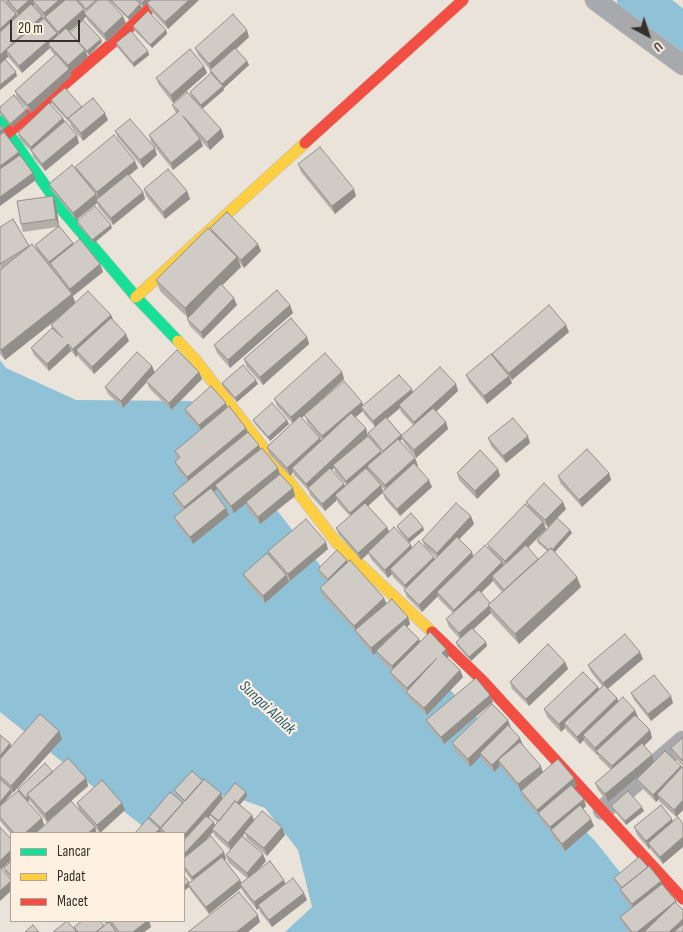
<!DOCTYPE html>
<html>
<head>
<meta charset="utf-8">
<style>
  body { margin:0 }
  #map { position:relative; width:683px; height:932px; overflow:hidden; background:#eae3da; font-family:"Sofia Sans Condensed",sans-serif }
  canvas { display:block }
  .legend { position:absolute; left:10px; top:832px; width:175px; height:90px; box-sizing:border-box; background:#fef1e1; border:1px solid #aea498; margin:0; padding:6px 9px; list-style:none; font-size:15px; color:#35302a }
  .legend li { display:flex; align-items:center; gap:10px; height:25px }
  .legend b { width:25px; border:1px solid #aea498 }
  .north { position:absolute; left:623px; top:10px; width:50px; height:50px; -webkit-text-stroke:4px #fef1e1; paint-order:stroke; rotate:140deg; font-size:14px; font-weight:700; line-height:20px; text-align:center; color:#35302a }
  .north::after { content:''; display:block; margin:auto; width:18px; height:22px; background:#35302a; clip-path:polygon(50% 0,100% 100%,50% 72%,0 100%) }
  .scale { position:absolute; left:10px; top:20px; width:70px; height:22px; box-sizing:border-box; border:2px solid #35302a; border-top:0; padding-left:6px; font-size:15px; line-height:18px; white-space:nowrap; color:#35302a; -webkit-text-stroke:4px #fef1e1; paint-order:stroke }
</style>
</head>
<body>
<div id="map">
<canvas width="683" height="932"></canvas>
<ul class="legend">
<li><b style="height:6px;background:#16e098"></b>Lancar</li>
<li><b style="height:6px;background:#ffcf43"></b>Padat</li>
<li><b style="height:6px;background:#f24e42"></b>Macet</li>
</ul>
<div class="north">U</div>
<div class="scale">20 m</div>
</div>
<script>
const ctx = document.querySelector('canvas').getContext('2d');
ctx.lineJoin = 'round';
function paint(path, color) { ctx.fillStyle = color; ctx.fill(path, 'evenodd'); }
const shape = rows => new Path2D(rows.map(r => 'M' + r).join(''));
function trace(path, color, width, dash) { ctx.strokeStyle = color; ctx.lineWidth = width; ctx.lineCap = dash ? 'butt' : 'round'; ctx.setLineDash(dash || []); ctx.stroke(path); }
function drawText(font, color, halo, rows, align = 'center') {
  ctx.font = font + ' "Sofia Sans Condensed",sans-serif'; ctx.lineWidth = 4.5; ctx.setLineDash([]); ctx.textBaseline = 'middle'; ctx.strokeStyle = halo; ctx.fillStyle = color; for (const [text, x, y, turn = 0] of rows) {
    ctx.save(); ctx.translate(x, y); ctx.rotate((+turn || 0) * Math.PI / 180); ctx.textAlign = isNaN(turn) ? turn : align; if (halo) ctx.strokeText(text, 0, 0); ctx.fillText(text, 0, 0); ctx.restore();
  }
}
paint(shape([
  [0,360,6,368,76,400,191,401,323,569,434,673,595,841,668,932,285,932,312,907,298,850,265,808,226,794,164,833,151,833,0,712]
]), '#8fc1d7');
trace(shape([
  [638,0,683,35]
]), '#8fc1d7', 42);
const street = shape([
  [595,0,683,65],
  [603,810,683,741]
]);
const fast = shape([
  [0,121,63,211,136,297,178,341]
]);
const slow = shape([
  [136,297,305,143],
  [178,341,195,359,336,542,432,632]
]);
const jam = shape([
  [8,133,126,31,158,0],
  [305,143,463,0],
  [432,632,482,680,683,899]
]);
trace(street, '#c4bfb8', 21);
trace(fast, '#c4bfb8', 12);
trace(slow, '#c4bfb8', 12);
trace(jam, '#c4bfb8', 12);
trace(street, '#a8a9ad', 20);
trace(fast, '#16e098', 11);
trace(slow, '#ffcf43', 11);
trace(jam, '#f24e42', 11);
paint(shape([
  [5,0,136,0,140,4,142,8,129,20,110,1,126,23,107,42,87,20,86,17,69,32,102,42,89,55,86,52,88,57,70,73,70,72,71,76,31,113,17,98,15,91,55,55,51,51,50,48,22,73,8,57,5,59,17,76,0,90,6,3],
  [76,0,86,11,85,12],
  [34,5,35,8,44,18,43,18,33,6],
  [136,0,150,0,143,7],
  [151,0,199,0,168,29,150,10,147,3],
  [133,26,166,30,167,34,152,48,134,30],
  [249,37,236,49,247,61,249,65,224,88,223,87,224,90,202,109,221,129,224,137,210,150,200,140,203,146,173,170,151,142,149,135,176,113,172,105,191,96,190,92,211,74,210,70,198,55,195,48],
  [116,43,149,55,134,67,117,47],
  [204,66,207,73,173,103,159,85,156,78],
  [51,100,82,107,108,120,83,141,71,126,70,123,52,104],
  [0,107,28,114,12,127,0,114],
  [63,118,64,122,79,143,45,171,33,157,32,152,20,140,18,133],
  [115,131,157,155,143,168,118,138],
  [298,164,356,196,335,214,301,172],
  [75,167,138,168,129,175,143,192,145,199,113,225,99,208,97,203,76,220,52,191,49,184,77,171],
  [144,189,187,191,190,199,165,219,146,196],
  [56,204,59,226,73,244,100,264,103,272,73,296,72,295,75,303,111,315,113,320,129,341,94,374,79,358,78,355,76,357,71,351,49,371,34,355,31,348,52,328,51,325,63,314,5,360,0,354,0,267,1,269,1,268,0,266,0,227,29,246,37,250,35,245,57,227,23,232,21,224],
  [77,221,112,228,94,243,78,225],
  [210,228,258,244,261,251,244,268,239,262,241,267,222,285,237,305,203,339,190,326,187,319,188,318,160,291,156,280,212,231],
  [290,305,293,313,230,368,217,353,214,345],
  [569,332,512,380,510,378,512,383,487,404,469,382,466,375,494,358,492,354],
  [307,337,309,344,263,385,246,366,244,359],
  [152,366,155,373,199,372,202,379,171,410,149,388,147,382,123,408,108,394,105,387],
  [342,372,344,379,309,411,363,405,413,392,456,384,458,391,436,412,446,422,448,429,416,458,404,443,402,439,400,441,415,458,418,466,417,466,432,487,400,516,385,499,383,493,368,506,387,527,389,532,411,545,412,548,435,559,436,557,425,547,422,540,474,524,459,539,472,552,473,556,490,550,487,544,528,507,526,502,566,509,557,518,570,530,572,533,555,552,581,587,519,644,492,615,491,613,474,629,487,646,471,661,457,646,456,642,460,639,449,627,446,619,453,613,439,599,438,596,422,612,407,597,404,590,405,589,393,577,392,574,388,578,371,559,368,553,361,560,339,535,336,528,350,516,338,503,337,500,325,511,310,495,309,491,294,475,293,472,290,476,269,454,267,447,292,423,277,406,274,399],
  [400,408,401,412,413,425,402,435,387,419],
  [363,411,364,414,375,427,368,433,369,437,383,452,382,453,381,451,368,436,355,417],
  [305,415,307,422,322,440,321,441,320,438,301,418],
  [334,468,335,472,346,485,345,486,331,470],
  [368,471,369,471,370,473,385,490,383,491,381,485],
  [544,524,548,527,537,540,538,543,547,551,538,559,528,548,546,529],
  [493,581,495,584,502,592,490,603,481,593],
  [222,383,258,384,237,402,223,387],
  [227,408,246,428,248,432,260,449,278,468,280,474,293,488,295,496,260,524,248,510,246,503,234,513,218,492,217,489,214,492,226,508,229,515,193,544,177,524,174,517,183,510,175,501,173,493,187,481,177,469,175,462,178,459,175,451,200,430,187,416,185,409],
  [253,420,289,424,270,441,255,424],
  [488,438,530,443,506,463,491,446],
  [498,469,500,476,477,499,459,480,457,473],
  [609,473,611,480,582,507,560,483,558,476],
  [397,526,424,530,409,543,398,529],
  [328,549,290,581,288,578,289,582,265,603,246,581,243,574,270,556,268,551],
  [347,560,348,563,384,598,386,603,408,617,410,624,407,627,419,639,420,642,449,656,447,658,460,670,463,677,427,715,409,699,406,692,393,679,390,672,392,671,379,658,377,652,373,655,358,637,356,632,322,595,320,588,327,581,319,573,318,569],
  [640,652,643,659,608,689,617,698,618,702,637,717,650,730,652,738,644,746,654,762,681,766,681,768,683,766,683,810,676,817,659,801,659,799,656,802,640,786,637,779,648,768,608,802,598,790,595,783,611,770,599,758,598,755,597,755,585,743,584,740,580,744,567,731,565,728,561,732,547,717,544,709,598,687,599,689,602,686,591,672,588,665],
  [565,662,568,669,529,706,512,689,510,682],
  [631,693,673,703,651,721,634,700],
  [493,702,444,744,429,727,426,720],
  [510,728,543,772,577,785,574,788,586,806,583,809,594,826,565,851,553,837,552,833,541,820,540,817,523,798,521,791,500,766,494,772,482,760,481,756,470,767,454,750,452,743],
  [59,731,62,739,13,793,12,791,12,793,2,805,19,792,18,789,53,772,86,778,88,786,71,801,79,810,77,803,122,803,125,810,100,833,70,802,47,822,29,800,28,802,42,818,44,825,36,833,11,833,11,834,0,821,0,735,11,746],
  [683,737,683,766,673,756,671,748],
  [174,790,223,799,247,796,240,805,254,820,285,835,267,856,247,839,245,833,243,836,266,861,257,871,284,880,285,884,307,900,272,927,260,912,259,908,257,910,243,892,241,888,209,914,191,891,189,887,184,891,184,876,189,883,192,881,184,870,184,833,162,833,160,830,161,833,149,817,183,803,184,802,175,794],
  [211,815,211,817,218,823,215,826,209,817],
  [213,832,215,836,230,850,226,855,228,862,248,879,242,883,240,880,225,860,226,859,224,852,207,839],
  [661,805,663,864,651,850,650,848,649,849,637,835,634,827],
  [611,806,644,811,626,825,613,809],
  [11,861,11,878,5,872,4,868],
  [614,878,661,881,662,884,676,901,683,932,629,932,623,924,620,917,632,908,623,897,620,889,621,889,615,882],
  [103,921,149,921,151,927,144,932,53,932,75,930,74,927,104,926,106,924]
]), '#b4afa9');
paint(shape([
  [29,0,40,0,33,1,34,5,20,18,17,11],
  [59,0,69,0,45,17,47,21,44,13],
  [145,0,150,0,143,7,142,3],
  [189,0,199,0,168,29,165,22],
  [140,4,142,8,129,20,128,17],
  [84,9,86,17,61,39,58,32],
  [16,14,19,21,0,39,0,29],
  [42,16,44,23,6,50,8,57,0,64,0,55],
  [123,16,126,23,107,42,104,34],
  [166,30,167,34,152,48,150,45],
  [247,30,249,37,212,71,209,64],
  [57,33,60,40,48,44,50,48,22,73,19,66],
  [101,39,102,42,89,55,87,51],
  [85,50,88,57,70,73,68,65],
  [148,51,149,55,134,67,133,63],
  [247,61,249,65,224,88,222,84],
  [204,66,207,73,173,103,171,95],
  [69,69,71,76,31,113,28,105],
  [16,72,17,76,0,90,0,85],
  [223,86,224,90,202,109,201,105],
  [26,110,28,114,12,127,10,124],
  [105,113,108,120,83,141,81,133],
  [63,118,66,125,33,153,31,147],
  [3,129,6,136,0,140,0,131],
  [221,129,224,137,210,150,207,142],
  [77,135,79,143,45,171,42,164],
  [200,139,203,146,173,170,171,163],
  [155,148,157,155,143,168,140,160],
  [19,152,21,160,0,175,0,166],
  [135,161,138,168,100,200,97,192],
  [33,173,36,180,0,206,0,197],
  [354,189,356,196,335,214,332,206],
  [187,191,190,199,165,219,163,212],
  [143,192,145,199,113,225,111,218],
  [96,194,99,202,96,200,97,203,76,220,73,213],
  [53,196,56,204,59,227,56,219],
  [111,225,112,228,94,243,92,240],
  [73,243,75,250,50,263,51,269,49,262],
  [258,244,261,251,244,268,241,260],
  [237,257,241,267,188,319,185,308],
  [100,264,103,272,73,296,70,289],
  [72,294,76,304,5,360,1,350],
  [234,298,237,305,203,339,201,332],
  [290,305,293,313,230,368,228,360],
  [111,315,114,322,76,350,78,355,76,357,73,349],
  [566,325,569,332,512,380,509,373],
  [126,334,129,341,94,374,92,367],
  [307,337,309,344,263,385,260,377],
  [68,344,71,351,49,371,47,364],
  [152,366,155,373,123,408,121,401],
  [199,372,202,379,171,410,169,403],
  [342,372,344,379,294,425,291,417],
  [509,376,512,383,487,404,484,396],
  [256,380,258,384,237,402,235,398],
  [456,384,458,391,417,429,414,422],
  [412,389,414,396,399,405,400,408,376,428,373,421],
  [362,402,365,410,361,407,363,411,325,443,322,436],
  [226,403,228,410,202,433,199,425],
  [287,420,289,424,270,441,268,437],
  [446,422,448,429,416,458,414,450],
  [246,428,249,435,189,484,187,477],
  [366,428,368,436,334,467,333,465,334,468,310,490,308,488,306,484],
  [401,435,402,439,385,455,383,451],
  [528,436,530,443,506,463,503,456],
  [320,438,323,445,292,468,293,472,290,476,287,468],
  [259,445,262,453,215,485,217,489,187,514,184,507],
  [381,451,383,459,367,466,369,471,349,488,346,481],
  [415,458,418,466,387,492,385,485],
  [278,468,280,476,234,513,231,506],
  [498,469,500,476,477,499,475,491],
  [609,473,611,480,582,507,579,500],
  [429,480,432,487,400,516,397,509],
  [344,484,347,491,335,495,337,500,325,511,322,504],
  [381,485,383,492,353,520,350,513],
  [293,488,295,496,260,524,258,517],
  [563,502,566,509,548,527,545,520],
  [226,508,229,515,193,544,190,537],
  [471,516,474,524,439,560,437,553],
  [543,522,546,529,508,568,505,561],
  [387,527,390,534,361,560,358,553],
  [423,527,424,530,409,543,408,539],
  [570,530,572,533,552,555,551,552],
  [326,542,328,549,290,581,288,574],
  [411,545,414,552,390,569,392,574,388,578,385,570],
  [472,552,474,560,437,592,438,596,422,612,419,605],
  [434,557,436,564,408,592,405,585],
  [347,560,348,564,329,583,328,579],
  [502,562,505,570,492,576,493,581,456,617,454,610],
  [286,575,289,582,265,603,263,596],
  [577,577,581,587,519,644,515,634],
  [384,598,387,605,356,631,354,626],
  [489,606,491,613,461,640,459,633],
  [408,617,410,624,377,652,376,651,377,652,373,655,371,648],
  [419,639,422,647,395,674,392,666],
  [486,642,487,646,471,661,469,657],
  [446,649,449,656,445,660,442,653],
  [640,652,643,659,606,690,603,683],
  [437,658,410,695,407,688],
  [565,662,568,669,529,706,526,699],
  [460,670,463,677,427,715,424,708],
  [598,687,601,694,564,723,565,728,561,732,559,724],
  [490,695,493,702,444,744,441,737],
  [671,696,673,703,651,721,648,714],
  [617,698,620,705,583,735,584,740,580,744,577,737],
  [635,710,638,717,596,751,598,755,597,755,595,748],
  [508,720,511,728,480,753,481,756,470,767,468,759],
  [650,730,652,738,614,774,612,766],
  [59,731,62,739,13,793,11,786],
  [520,738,523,745,498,760,500,766,494,772,492,765],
  [10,743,13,750,0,766,0,756],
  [652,755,654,763,608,802,605,794],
  [541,766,543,773,521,792,518,784],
  [681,766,683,774,657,794,659,799,656,802,653,795],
  [86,778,88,786,47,822,45,814],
  [574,778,577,785,541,816,538,813,540,817,537,810],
  [11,789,12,793,0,807,0,802],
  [246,792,247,796,222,826,221,823],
  [221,793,223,801,210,814,211,815,184,845,184,835],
  [28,796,29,800,28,802,26,798],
  [584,799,586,806,554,834,552,831,550,827],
  [683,800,683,810,676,817,674,810],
  [122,803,125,810,100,833,97,825],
  [642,807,644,811,626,825,625,821],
  [252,815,255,822,244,832,245,833,231,850,228,843],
  [42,818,44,825,36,833,25,833],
  [591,819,594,826,565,851,562,844],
  [672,819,675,826,648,843,650,848,649,849,646,841],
  [214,822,216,829,212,829,213,832,184,864,184,854],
  [95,827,97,833,88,833],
  [282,827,285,835,267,856,264,848],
  [160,829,161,832,160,833,155,833],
  [683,837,683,847,663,864,660,857],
  [11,850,11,860,0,871,0,861],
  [224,852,226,859,195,884,192,877],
  [263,854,266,861,249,880,247,873],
  [240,880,243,887,240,884,241,888,209,914,206,907],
  [284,880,286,887,258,905,259,908,257,910,254,902],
  [11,881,11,891,0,901,0,891],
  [661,881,663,889,635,911,632,904],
  [189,882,190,886,188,884,189,887,184,891,184,886],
  [304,893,307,900,272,927,269,920],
  [676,901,678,908,648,932,637,932],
  [258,915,260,922,248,932,236,932],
  [683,919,683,929,680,932,669,932],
  [147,921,149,921,151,927,144,932,133,932]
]), '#928e8a');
const building = shape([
  [0,0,3,0,16,14,0,29,0,0],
  [8,0,29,0,17,11,8,0],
  [34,0,59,0,44,13,33,1,34,0],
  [65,0,76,0,84,9,58,32,45,17,65,0],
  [78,0,96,0,86,9,78,0],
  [98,0,108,0,123,16,104,34,84,13,98,0],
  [111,0,136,0,140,4,128,17,111,0],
  [139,0,145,0,142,3,139,0],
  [151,0,189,0,165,22,147,3,151,0],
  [31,4,42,16,0,55,0,32,31,4],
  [148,11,166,30,150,45,133,26,148,11],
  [233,14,247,30,209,64,195,48,233,14],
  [44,18,57,33,19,66,6,50,44,18],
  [83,20,101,39,87,51,70,33,83,20],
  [66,28,85,50,68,65,48,44,66,28],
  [131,31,148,51,133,63,116,43,131,31],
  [235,48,247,61,222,84,210,70,235,48],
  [190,49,204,66,171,95,156,78,190,49],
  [56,54,69,69,28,105,15,91,56,54],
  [5,59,16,72,0,85,0,64,5,59],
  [211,73,223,86,201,105,190,92,211,73],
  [65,88,82,107,68,118,68,119,51,100,65,88],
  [187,92,221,129,207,142,183,116,200,139,171,163,149,135,179,111,172,105,187,92],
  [14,95,26,110,10,124,0,111,0,107,14,95],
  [93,98,105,113,81,133,68,118,93,98],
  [49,103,63,118,31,147,18,133,49,103],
  [130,119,155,148,140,160,115,131,130,119],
  [65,121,77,135,42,164,31,150,65,121],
  [0,124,3,129,0,131,0,124],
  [4,132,19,152,0,166,0,135,4,132],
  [114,135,135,161,97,192,75,167,114,135],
  [320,147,354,189,332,206,298,164,320,147],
  [20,155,33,173,0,197,0,169,20,155],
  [72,165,96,194,73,213,49,184,72,165],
  [168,169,187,191,163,212,144,189,168,169],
  [128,174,143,192,111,218,96,200,128,174],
  [53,196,56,219,21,224,17,201,53,196],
  [95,206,111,225,92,240,77,221,95,206],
  [227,212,258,244,241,260,210,228,227,212],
  [13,219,29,246,0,264,0,227,13,219],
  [59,226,73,243,49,262,35,245,59,226],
  [208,228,237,257,185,308,156,280,208,228],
  [80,239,100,264,70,289,50,263,80,239],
  [32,244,72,294,1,350,0,348,0,270,32,244],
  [221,284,234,298,201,332,187,319,221,284],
  [277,290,290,305,228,360,214,345,277,290],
  [88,291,111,315,73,349,68,344,47,364,31,348,52,328,63,338,51,325,88,291],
  [549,305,566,325,509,373,492,354,549,305],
  [111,318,126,334,92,367,76,350,111,318],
  [291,318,307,337,260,377,244,359,291,318],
  [177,350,199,372,169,403,146,381,177,350],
  [137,352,152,366,121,401,105,387,137,352],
  [325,353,342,372,291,417,274,399,325,353],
  [491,354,509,376,484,396,466,375,491,354],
  [243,365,256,380,235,398,222,383,243,365],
  [440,367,456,384,414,422,399,405,440,367],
  [399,375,412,389,373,421,361,407,399,375],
  [344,381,362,402,322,436,304,415,344,381],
  [211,386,226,403,199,425,185,409,211,386],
  [272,403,287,420,268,437,253,420,272,403],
  [229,406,246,428,187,477,175,462,180,457,175,451,229,406],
  [433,408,446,422,414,450,401,436,433,408],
  [351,413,366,428,306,484,292,468,351,413],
  [300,416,320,438,287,468,267,447,300,416],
  [386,417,401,435,383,451,368,433,386,417],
  [513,418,528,436,503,456,488,438,513,418],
  [248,432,259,445,184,507,173,493,248,432],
  [368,436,381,451,346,481,333,465,368,436],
  [398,439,415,458,385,485,367,466,398,439],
  [262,448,278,468,231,506,215,485,262,448],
  [587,449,609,473,579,500,558,476,587,449],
  [480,450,498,469,475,491,457,473,480,450],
  [414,463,429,480,397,509,382,492,414,463],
  [330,468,344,484,322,504,308,488,330,468],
  [366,468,381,485,350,513,335,495,366,468],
  [280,474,293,488,258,517,246,502,280,474],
  [544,483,563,502,545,520,526,502,544,483],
  [211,488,226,508,190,537,174,517,211,488],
  [365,503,387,527,358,553,336,528,365,503],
  [456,503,471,516,437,553,422,540,456,503],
  [525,504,543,522,505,561,487,544,525,504],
  [411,513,423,527,408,539,397,526,411,513],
  [557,518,570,530,552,550,551,548,549,550,537,540,557,518],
  [306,519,326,542,288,574,268,551,306,519],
  [394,527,411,545,385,570,368,552,394,527],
  [457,537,472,552,419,605,404,590,457,537],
  [419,541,434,557,405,585,390,569,419,541],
  [485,545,502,562,454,610,437,592,485,545],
  [526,545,538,559,504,590,492,576,526,545],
  [551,548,577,577,515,634,488,605,551,548],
  [337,550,347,560,328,579,318,569,337,550],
  [267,553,286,575,263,596,243,574,267,553],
  [350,560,384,598,354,626,320,588,350,560],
  [479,590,490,603,488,605,489,606,459,633,446,619,479,590],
  [392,599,408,617,371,648,355,630,392,599],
  [404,624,419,639,392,666,376,651,404,624],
  [472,628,486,642,469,657,456,642,472,628],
  [430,632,446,649,442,653,460,670,424,708,406,692,437,658,407,688,390,672,430,632],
  [625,634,640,652,603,683,588,665,625,634],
  [548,644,565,662,526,699,510,682,548,644],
  [583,672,598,687,559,724,544,709,583,672],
  [654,675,671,696,648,714,631,693,654,675],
  [476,678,490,695,441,737,426,720,476,678],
  [604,685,617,698,577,737,564,723,604,685],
  [623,697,635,710,595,748,583,735,623,697],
  [492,704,508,720,468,759,452,743,492,704],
  [40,714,59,731,11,786,0,776,0,759,40,714],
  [635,715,650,730,612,766,596,751,635,715],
  [508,725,520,738,492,765,480,753,508,725],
  [0,735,10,743,0,756,0,735],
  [683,737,683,760,682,760,671,748,683,737],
  [520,742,541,766,518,784,498,760,520,742],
  [642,743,652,755,605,794,595,783,642,743],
  [665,751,681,766,653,795,637,779,665,751],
  [68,758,86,778,45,814,27,794,68,758],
  [558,759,574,778,537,810,521,791,558,759],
  [45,763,53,772,27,794,28,796,26,798,18,789,45,763],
  [683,766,683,800,674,810,657,794,683,766],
  [192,771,203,781,185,801,174,790,192,771],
  [0,779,11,789,0,802,0,779],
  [204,779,221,793,184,835,184,833,166,833,160,828,204,779],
  [102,780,122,803,97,825,77,803,102,780],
  [235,783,246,792,237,803,235,801,219,821,210,814,235,783],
  [571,785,584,799,550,827,538,813,571,785],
  [18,791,42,818,25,833,14,833,0,817,0,806,18,791],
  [628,791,642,807,625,821,611,806,628,791],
  [170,792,183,803,161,828,149,817,170,792],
  [71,801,95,827,88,833,36,833,71,801],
  [235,801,252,815,228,843,212,829,235,801],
  [580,805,591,819,562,844,551,830,580,805],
  [661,805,672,819,646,841,634,827,661,805],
  [262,811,282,827,264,848,244,832,262,811],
  [206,816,214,822,184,854,184,840,206,816],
  [678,817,683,824,683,837,660,857,648,843,678,817],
  [148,818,160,829,155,833,135,833,148,818],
  [0,827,11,839,11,850,0,861,0,827],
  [211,836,224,852,192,877,184,866,184,858,211,836],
  [242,836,263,854,247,873,226,855,242,836],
  [222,857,240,880,206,907,188,884,222,857],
  [639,857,648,867,622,888,614,878,639,857],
  [11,861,11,876,4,868,11,861],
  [270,861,284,880,254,902,240,884,270,861],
  [649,866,661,881,632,904,620,889,649,866],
  [0,867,11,880,11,881,0,891,0,867],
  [184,876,189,882,184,886,184,876],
  [293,878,304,893,269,920,258,905,293,878],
  [662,884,676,901,637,932,632,932,620,917,662,884],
  [239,892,258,915,236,932,188,932,239,892],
  [675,902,683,910,683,919,669,932,644,932,675,902],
  [67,921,77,932,53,932,67,921],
  [82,921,100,921,104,926,96,932,78,932,74,927,82,921],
  [111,921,147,921,133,932,119,932,111,921],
  [109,922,116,932,96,932,109,922],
  [683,924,683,932,674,932,683,924],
  [33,925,39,932,25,932,33,925]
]);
paint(building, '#d1cbc5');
trace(building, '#928e8a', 1);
drawText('italic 16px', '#265f78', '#fef1e1', [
  ["Sungai Alalak",267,708,43]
]);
</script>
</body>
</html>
